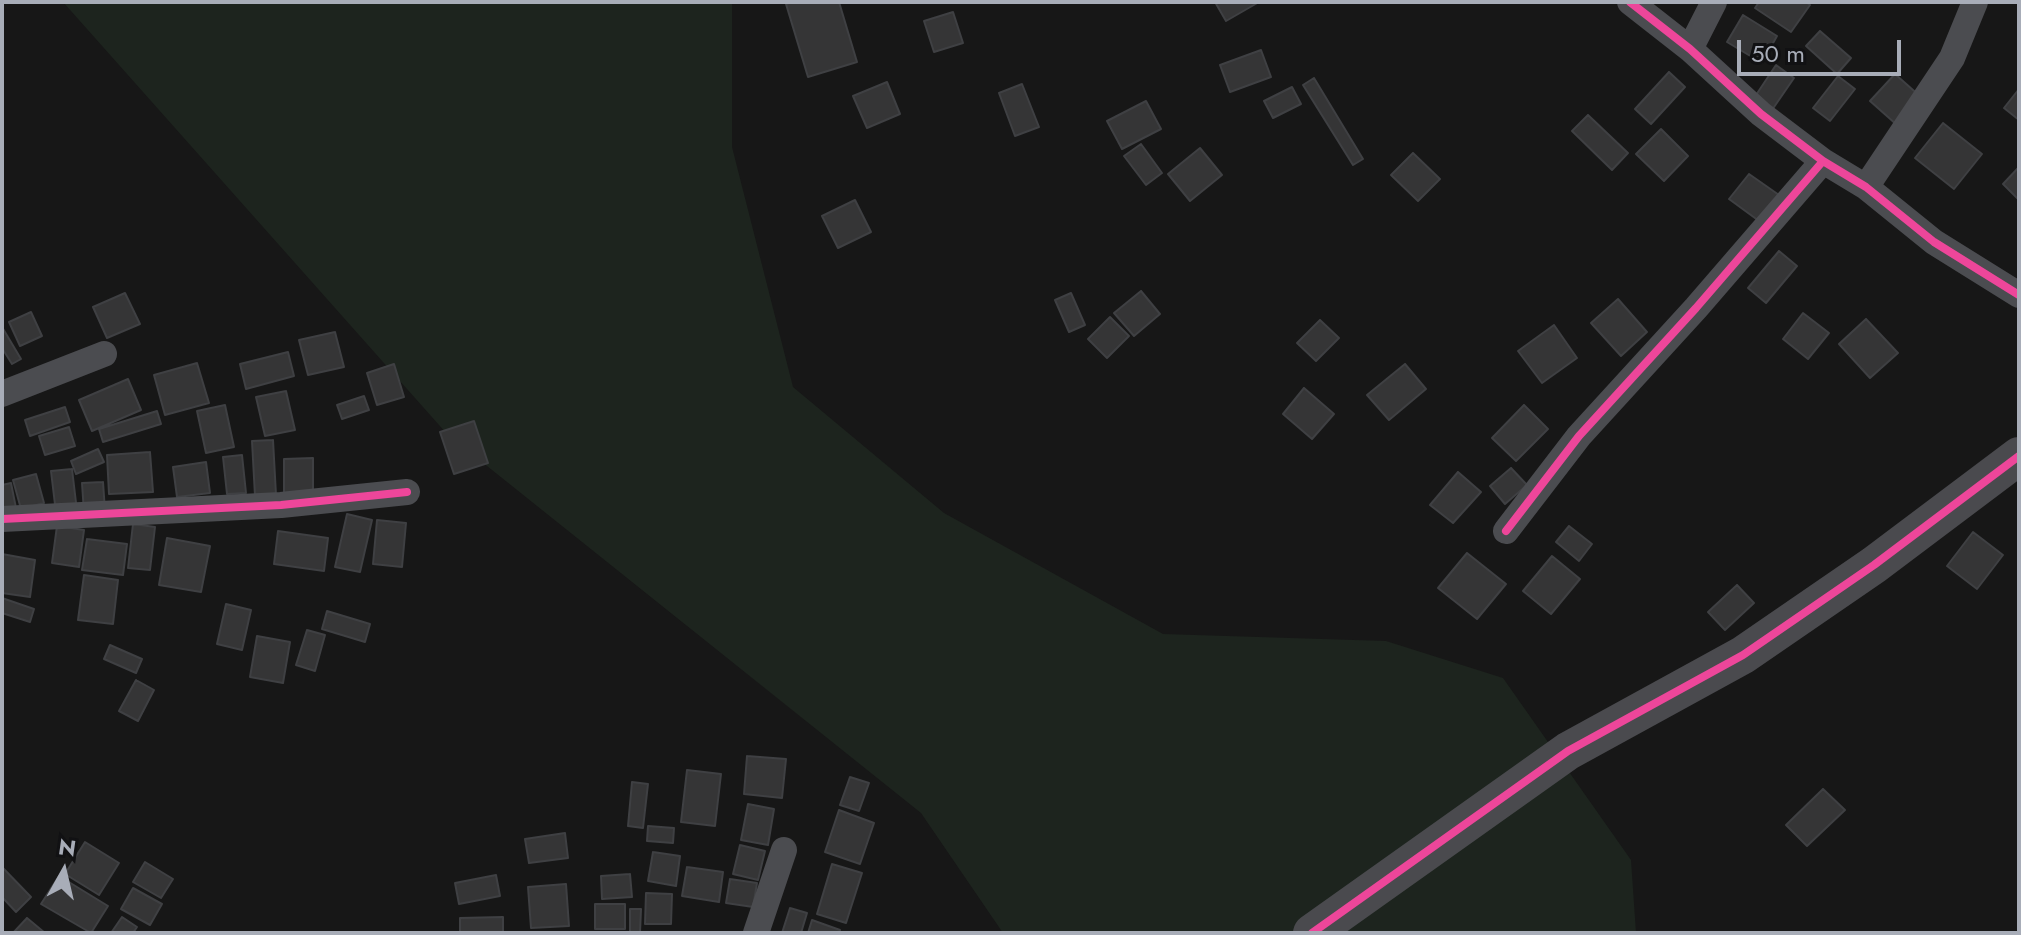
<!DOCTYPE html>
<html>
<head>
<meta charset="utf-8">
<style>
  body { margin:0 }
  #map { position:relative; width:2021px; height:935px; overflow:hidden; background:#171717; font-family:Jost,sans-serif }
  canvas { display:block }
  .frame { position:absolute; inset:0; border:4px solid #a8adb8; pointer-events:none }
  .north { position:absolute; left:24px; top:831px; width:80px; height:80px; -webkit-text-stroke:6px #111113; paint-order:stroke; rotate:8deg; font-size:22px; font-weight:700; line-height:32px; text-align:center; color:#a8adb8 }
  .north::after { content:''; display:block; margin:auto; width:28px; height:36px; background:#a8adb8; clip-path:polygon(50% 0,100% 100%,50% 72%,0 100%) }
  .scale { position:absolute; left:1737px; top:40px; width:164px; height:36px; box-sizing:border-box; border:4px solid #a8adb8; border-top:0; padding-left:10px; font-size:24px; line-height:28px; white-space:nowrap; color:#a8adb8; -webkit-text-stroke:6px #111113; paint-order:stroke }
</style>
</head>
<body>
<div id="map">
<canvas width="2021" height="935"></canvas>
<div class="frame"></div>
<div class="north">N</div>
<div class="scale">50 m</div>
</div>
<script>
const ctx = document.querySelector('canvas').getContext('2d');
ctx.lineJoin = 'round';
function paint(path, color) { ctx.fillStyle = color; ctx.fill(path, 'evenodd'); }
const shape = rows => new Path2D(rows.map(r => 'M' + r).join(''));
function trace(path, color, width, dash) { ctx.strokeStyle = color; ctx.lineWidth = width; ctx.lineCap = dash ? 'butt' : 'round'; ctx.setLineDash(dash || []); ctx.stroke(path); }
paint(shape([
  [63,2,732,2,732,147,793,387,944,513,1163,634,1386,641,1503,678,1631,860,1636,933,1003,933,921,813,447,434]
]), '#1d241e');
const building = shape([
  [793,2,839,2,857,62,808,77,786,4,793,2],
  [1215,2,1259,2,1226,21,1215,2],
  [1759,2,1806,2,1810,5,1791,32,1755,8,1759,2],
  [953,12,963,43,934,52,924,21,953,12],
  [1743,15,1777,36,1762,63,1727,42,1743,15],
  [1820,31,1851,58,1837,74,1806,46,1820,31],
  [1261,50,1271,77,1230,92,1220,65,1261,50],
  [1776,65,1794,78,1772,110,1754,98,1776,65],
  [1669,72,1685,87,1651,124,1635,109,1669,72],
  [1895,74,1922,98,1897,125,1870,101,1895,74],
  [1838,76,1855,89,1830,121,1813,108,1838,76],
  [1314,78,1363,159,1353,165,1303,85,1314,78],
  [887,82,900,114,867,128,853,96,887,82],
  [1022,84,1039,127,1015,136,999,93,1022,84],
  [1292,87,1301,104,1273,118,1264,101,1292,87],
  [2019,89,2019,120,2004,108,2019,89],
  [1146,101,1161,129,1122,149,1107,121,1146,101],
  [1588,115,1628,153,1612,170,1572,131,1588,115],
  [1943,123,1982,154,1954,189,1915,158,1943,123],
  [1661,129,1688,156,1664,181,1636,154,1661,129],
  [1141,144,1162,173,1146,185,1124,156,1141,144],
  [1200,148,1222,175,1190,201,1168,174,1200,148],
  [1413,153,1440,179,1418,201,1391,175,1413,153],
  [2019,167,2019,200,2003,184,2019,167],
  [1749,174,1779,195,1759,221,1729,199,1749,174],
  [855,200,871,232,838,248,822,216,855,200],
  [1779,251,1797,266,1766,303,1748,288,1779,251],
  [1141,291,1160,314,1134,336,1114,313,1141,291],
  [125,293,140,324,107,338,93,307,125,293],
  [1071,293,1085,325,1069,332,1055,300,1071,293],
  [1618,299,1647,332,1621,356,1591,323,1618,299],
  [31,312,42,336,20,346,9,322,31,312],
  [1803,313,1829,333,1808,359,1783,339,1803,313],
  [1110,317,1129,336,1107,358,1088,339,1110,317],
  [1866,319,1898,353,1870,378,1839,344,1866,319],
  [1320,320,1339,338,1316,361,1297,343,1320,320],
  [1554,325,1577,358,1542,383,1518,351,1554,325],
  [2,327,21,359,12,364,2,348,2,327],
  [335,332,344,367,308,375,299,340,335,332],
  [288,352,294,376,246,389,240,364,288,352],
  [197,363,209,403,165,415,154,375,197,363],
  [394,364,404,397,377,405,367,373,394,364],
  [1405,364,1426,389,1389,420,1367,395,1405,364],
  [128,379,141,410,92,431,79,400,128,379],
  [1304,388,1334,414,1312,439,1283,414,1304,388],
  [286,391,295,430,265,436,256,397,286,391],
  [364,396,369,410,342,419,337,405,364,396],
  [225,405,234,447,206,453,197,411,225,405],
  [1524,405,1548,429,1516,461,1492,438,1524,405],
  [65,407,70,422,30,436,25,420,65,407],
  [157,411,161,424,103,442,99,429,157,411],
  [474,421,488,463,454,474,440,432,474,421],
  [69,427,75,446,45,455,39,436,69,427],
  [273,440,276,495,255,496,252,441,273,440],
  [98,449,104,462,76,474,71,461,98,449],
  [150,452,153,492,109,494,107,455,150,452],
  [242,455,246,493,227,494,223,457,242,455],
  [313,458,313,499,284,499,284,459,313,458],
  [206,462,210,493,177,497,173,467,206,462],
  [1511,468,1527,485,1505,504,1490,486,1511,468],
  [72,469,77,511,56,513,51,471,72,469],
  [1458,472,1481,492,1453,523,1430,505,1458,472],
  [36,474,44,503,21,509,13,480,36,474],
  [103,482,105,511,84,513,82,483,103,482],
  [11,483,16,508,2,511,2,485,11,483],
  [347,514,372,520,360,572,335,567,347,514],
  [377,520,406,523,402,567,373,564,377,520],
  [133,524,155,527,150,570,128,568,133,524],
  [57,526,84,530,79,567,52,563,57,526],
  [1569,526,1592,544,1579,561,1556,542,1569,526],
  [278,531,328,538,324,571,274,564,278,531],
  [1973,532,2003,555,1977,589,1947,566,1973,532],
  [167,538,210,546,201,592,159,585,167,538],
  [87,539,127,544,123,575,82,570,87,539],
  [1467,553,1506,584,1477,619,1438,588,1467,553],
  [2,554,35,560,30,597,2,593,2,554],
  [1552,556,1580,579,1551,614,1523,591,1552,556],
  [84,575,118,580,113,624,78,620,84,575],
  [1737,585,1754,603,1725,630,1708,612,1737,585],
  [2,598,34,609,30,622,2,613,2,598],
  [226,604,251,610,242,650,217,644,226,604],
  [327,611,370,624,365,642,322,629,327,611],
  [307,630,325,635,315,671,296,665,307,630],
  [257,636,290,642,283,683,250,677,257,636],
  [110,645,142,659,136,673,104,659,110,645],
  [136,680,154,690,138,721,119,711,136,680],
  [747,756,786,759,782,798,744,794,747,756],
  [687,770,721,774,715,826,681,822,687,770],
  [850,777,869,783,859,811,840,805,850,777],
  [632,782,648,784,643,828,628,826,632,782],
  [1823,789,1845,810,1807,846,1786,825,1823,789],
  [748,804,774,809,768,845,741,840,748,804],
  [839,810,874,823,860,864,825,852,839,810],
  [648,826,674,828,673,843,647,841,648,826],
  [565,833,568,858,529,863,525,839,565,833],
  [85,842,119,863,99,895,65,874,85,842],
  [740,845,765,851,758,880,733,874,740,845],
  [653,852,680,856,676,886,648,881,653,852],
  [145,862,173,879,161,898,133,882,145,862],
  [832,864,862,873,846,923,817,914,832,864],
  [2,867,31,897,16,912,2,897,2,867],
  [687,867,723,872,719,902,682,896,687,867],
  [630,874,632,897,602,899,601,876,630,874],
  [496,875,500,896,459,904,455,883,496,875],
  [59,876,108,906,91,933,41,904,59,876],
  [730,879,757,883,753,907,726,903,730,879],
  [566,884,569,926,531,928,528,887,566,884],
  [133,888,162,904,150,925,121,909,133,888],
  [646,893,672,894,671,924,645,924,646,893],
  [595,904,625,904,625,929,595,929,595,904],
  [790,908,807,913,801,933,782,933,790,908],
  [630,909,641,909,640,933,630,933,630,909],
  [122,917,137,927,133,933,111,933,122,917],
  [503,917,503,933,460,933,460,918,503,917],
  [27,918,45,933,13,933,27,918],
  [812,920,840,930,839,933,808,933,812,920]
]);
paint(building, '#353536');
trace(building, '#3f4043', 2);
trace(shape([
  [1630,2,1690,49,1761,114,1823,161,1866,187,1934,242,2019,295],
  [1690,49,1714,2],
  [1866,187,1952,58,1975,2],
  [2,394,104,354],
  [2,519,281,505,407,492],
  [1506,531,1579,436,1696,308,1823,161],
  [756,933,784,850]
]), '#4b4c50', 26);
trace(shape([
  [1312,933,1568,751,1743,655,1874,565,2019,456]
]), '#4a4a4e', 38);
trace(shape([
  [1630,2,1690,49,1761,114,1823,161,1866,187,1934,242,2019,295],
  [2,519,281,505,407,492],
  [1506,531,1579,436,1696,308,1823,161],
  [1312,933,1568,751,1743,655,1874,565,2019,456]
]), '#ed469a', 8);
</script>
</body>
</html>
